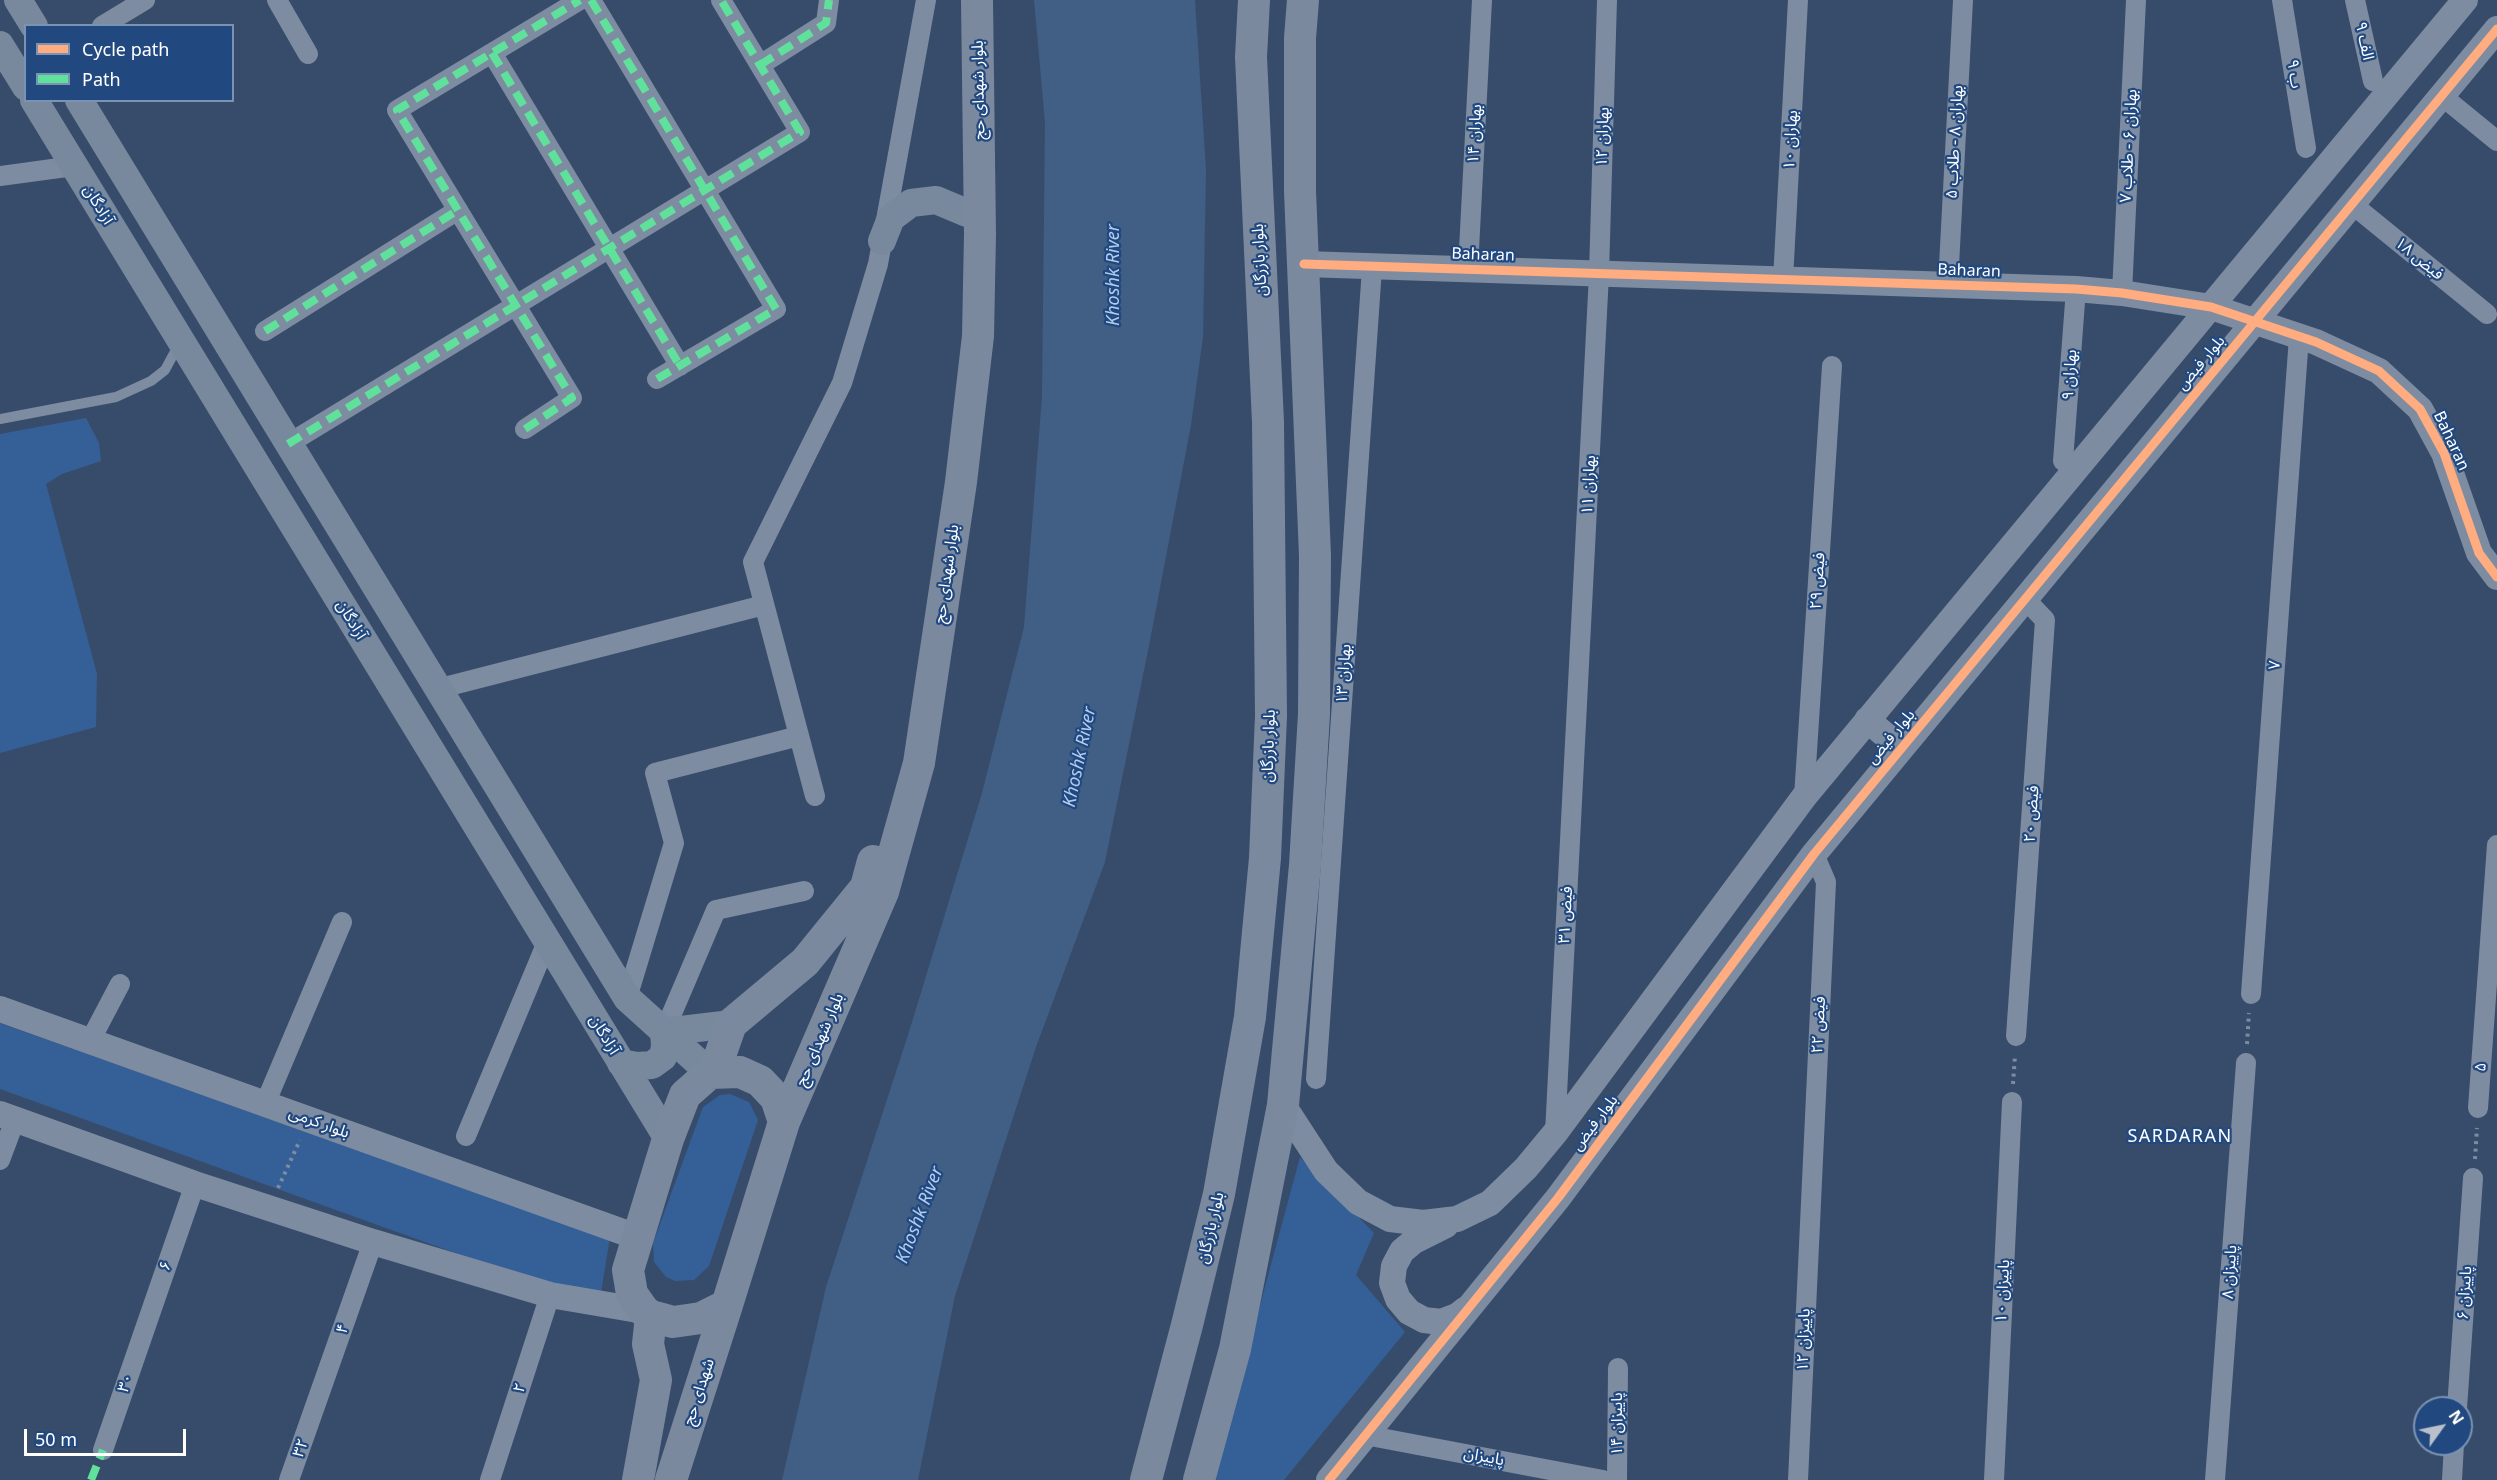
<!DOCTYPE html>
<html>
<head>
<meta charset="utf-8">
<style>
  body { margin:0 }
  #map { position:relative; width:2497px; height:1480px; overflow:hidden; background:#374c6a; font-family:"Noto Sans",sans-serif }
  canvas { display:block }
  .legend { position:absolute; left:24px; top:24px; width:210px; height:78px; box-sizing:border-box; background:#214980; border:2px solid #7a92b3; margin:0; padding:8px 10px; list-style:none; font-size:18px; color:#fff }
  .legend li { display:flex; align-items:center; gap:12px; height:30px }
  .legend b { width:30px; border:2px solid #7a92b3 }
  .north { position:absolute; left:2413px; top:1396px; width:60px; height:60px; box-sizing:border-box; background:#214980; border:2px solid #7a92b3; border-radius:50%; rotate:57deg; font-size:16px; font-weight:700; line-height:24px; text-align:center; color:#fff }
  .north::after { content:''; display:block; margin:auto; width:21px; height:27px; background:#b9c0cb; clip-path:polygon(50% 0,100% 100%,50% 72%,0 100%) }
  .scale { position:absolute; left:24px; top:1429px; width:162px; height:27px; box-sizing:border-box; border:3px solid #fff; border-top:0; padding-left:8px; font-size:18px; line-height:21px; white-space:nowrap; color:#fff; -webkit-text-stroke:4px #214980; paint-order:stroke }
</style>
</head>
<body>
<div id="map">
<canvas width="2497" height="1480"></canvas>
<ul class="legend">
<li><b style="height:8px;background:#ffac80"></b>Cycle path</li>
<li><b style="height:8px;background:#60e19b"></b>Path</li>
</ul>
<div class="north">N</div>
<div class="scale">50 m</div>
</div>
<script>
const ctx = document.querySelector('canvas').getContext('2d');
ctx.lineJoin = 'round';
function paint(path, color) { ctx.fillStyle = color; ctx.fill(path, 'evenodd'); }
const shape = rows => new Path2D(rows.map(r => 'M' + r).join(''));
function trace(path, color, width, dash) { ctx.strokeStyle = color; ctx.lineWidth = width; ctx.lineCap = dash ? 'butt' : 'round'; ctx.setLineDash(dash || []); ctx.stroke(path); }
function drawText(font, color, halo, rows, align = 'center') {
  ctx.font = font + ' "Noto Sans","Noto Sans Arabic",sans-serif'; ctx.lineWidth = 4.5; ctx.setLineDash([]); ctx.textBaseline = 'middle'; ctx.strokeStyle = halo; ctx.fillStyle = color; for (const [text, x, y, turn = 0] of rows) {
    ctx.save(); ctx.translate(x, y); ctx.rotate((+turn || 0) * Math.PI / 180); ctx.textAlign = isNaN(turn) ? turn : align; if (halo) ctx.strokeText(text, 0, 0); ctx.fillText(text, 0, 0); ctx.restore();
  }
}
paint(shape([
  [86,418,99,443,101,461,62,474,46,484,97,674,96,727,0,753,0,434],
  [0,1023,588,1232,610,1237,600,1299,561,1291,0,1089],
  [730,1094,749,1102,758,1120,709,1266,694,1280,675,1281,666,1277,654,1262,653,1243,703,1107,720,1095],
  [1300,1157,1374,1233,1356,1275,1405,1332,1284,1480,1213,1480]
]), '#355f97');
paint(shape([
  [1034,0,1195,0,1206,170,1203,337,1191,425,1149,646,1105,862,1036,1047,955,1296,918,1480,782,1480,826,1287,908,1035,982,793,1024,627,1042,396,1045,123]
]), '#415e85');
trace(shape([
  [2247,1044,2249,1013],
  [2013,1084,2015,1055],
  [2475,1159,2477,1128],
  [278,1188,300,1140]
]), '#7d8ca0', 4, [3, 4.5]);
trace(shape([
  [0,419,116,397,151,381,165,370,179,344]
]), '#7d8ca0', 10);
trace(shape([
  [277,0,308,54],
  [591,0,776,309,657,379],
  [2282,0,2306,148],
  [2355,0,2373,81],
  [102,26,145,0],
  [492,53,680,366],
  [760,65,826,23,829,0],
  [2442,96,2497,141],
  [0,176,74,166],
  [2352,204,2487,314],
  [1468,269,1482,0],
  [1783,280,1798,0],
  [1948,285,1963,0],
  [2122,293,2136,0],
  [265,331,458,210],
  [525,429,572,398,397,110,580,0],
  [288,444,800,132,721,0],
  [2063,461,2076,289],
  [437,689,764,605],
  [815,796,753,562,842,383,878,264,926,0],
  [1804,797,1832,366],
  [2251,994,2299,337],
  [627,998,674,843,655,773,799,736],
  [664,1032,716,910,804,891],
  [2016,1036,2045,620,2025,599],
  [90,1041,120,984],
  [1316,1079,1372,268],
  [265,1104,342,922],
  [2478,1108,2497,845],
  [1555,1133,1599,274,1607,0],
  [466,1136,547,942],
  [0,1160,15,1120],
  [2457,1408,2473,1178],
  [1365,1435,1603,1480],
  [103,1450,195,1184],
  [289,1480,373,1242],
  [490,1480,550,1295],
  [1617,1480,1618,1368],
  [1798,1480,1826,882,1814,854],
  [1994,1480,2012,1102],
  [2215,1480,2246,1063],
  [2452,1480,2454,1444]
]), '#7d8ca0', 20);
trace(shape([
  [1304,264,2076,289,2122,293,2211,307,2316,342,2379,371,2420,409,2444,453,2479,553,2497,577],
  [1867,720,1901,748],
  [0,1009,637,1237],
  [1283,1105,1326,1171,1358,1202,1390,1219,1423,1223,1457,1219,1490,1203,1526,1168,1555,1133,1804,797,2465,0],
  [0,1114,195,1184,373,1242,550,1295,644,1311],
  [1446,1225,1414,1241,1402,1251,1394,1266,1392,1283,1398,1299,1409,1312,1424,1320,1441,1322,1457,1316,1466,1309],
  [1329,1480,1558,1198,1814,854,2497,29]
]), '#7d8ca0', 26);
trace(shape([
  [18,0,34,26],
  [0,45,26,87],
  [34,100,668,1139],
  [79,100,627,998,710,1073],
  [882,241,891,218,911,203,936,200,967,213],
  [621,1063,637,1066,652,1065,663,1057,665,1046,664,1032,731,1024]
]), '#78889d', 28);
trace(shape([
  [714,1073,731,1024,805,962,866,887,873,861],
  [784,1122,776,1098,760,1081,740,1072,710,1073,685,1095,668,1139,628,1270,632,1294,644,1311,651,1316,673,1322,701,1318,727,1305,784,1122,883,892,919,763,961,482,978,336,980,234,977,0],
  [638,1480,656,1380,648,1344,651,1316],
  [671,1480,727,1305],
  [1146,1480,1187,1325,1219,1194,1250,1017,1265,858,1271,716,1268,422,1251,57,1254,0],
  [1199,1480,1235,1349,1283,1105,1305,865,1314,714,1315,556,1300,191,1300,38,1303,0]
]), '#7b899f', 32);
trace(shape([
  [591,0,776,309,657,379],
  [492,53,680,366],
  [760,65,826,23,829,0],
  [265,331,458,210],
  [525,429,572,398,397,110,580,0],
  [288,444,800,132,721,0],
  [91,1480,103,1450]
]), '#60e19b', 8, [15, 8]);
trace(shape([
  [1304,264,2076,289,2122,293,2211,307,2316,342,2379,371,2420,409,2444,453,2479,553,2497,577],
  [1329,1480,1558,1198,1814,854,2497,29]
]), '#ffac80', 9);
drawText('16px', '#fff', '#214980', [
  ["۹ الف",2364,41,78],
  ["۹ ب",2294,74,81],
  ["بلوار شهدای حج",979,90,-91],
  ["بهاران ۱۴",1475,134,-87],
  ["بهاران ۱۲",1603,137,-88],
  ["بهاران ۱۰",1791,140,-87],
  ["بهاران ۸ - طلاب ۵",1955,142,-87],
  ["بهاران ۶ - طلاب ۷",2129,146,-87],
  ["آزادگان",98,205,59],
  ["Baharan",1483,255,2],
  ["فیض ۱۸",2419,259,39],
  ["بلوار بازرگان",1260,260,-93],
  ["Baharan",1969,271,2],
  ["بلوار فیض",2201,363,-50],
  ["بهاران ۹",2070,375,-86],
  ["Baharan",2451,441,65],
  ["بهاران ۱۱",1589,485,-87],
  ["بلوار شهدای حج",947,574,-82],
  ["فیض ۲۹",1818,581,-86],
  ["آزادگان",351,620,59],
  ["۷",2275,665,-86],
  ["بهاران ۱۳",1344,674,-86],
  ["بلوار فیض",1891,737,-50],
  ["بلوار بازرگان",1269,746,-88],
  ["فیض ۲۰",2032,814,-86],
  ["فیض ۳۱",1566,915,-87],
  ["فیض ۲۲",1819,1025,-87],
  ["آزادگان",604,1035,59],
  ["بلوار شهدای حج",820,1040,-67],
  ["۵",2481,1067,-86],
  ["بلوار کرمی",319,1123,20],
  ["بلوار فیض",1595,1123,-53],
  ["بلوار بازرگان",1211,1228,-77],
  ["۶",166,1266,-71],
  ["پاییزان ۸",2230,1272,-86],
  ["پاییزان ۱۰",2003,1291,-87],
  ["پاییزان ۶",2465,1293,-86],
  ["۴",343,1329,-71],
  ["پاییزان ۱۲",1804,1340,-88],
  ["۳۰",126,1383,-71],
  ["۲",520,1388,-72],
  ["شهدای حج",699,1392,-72],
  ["پاییزان ۱۴",1617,1424,-90],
  ["۳۲",301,1448,-70],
  ["پاییزان",1484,1457,11]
]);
drawText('italic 18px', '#b2cdef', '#214980', [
  ["Khoshk River",1114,275,-90],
  ["Khoshk River",1080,757,-78],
  ["Khoshk River",920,1215,-69]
]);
ctx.letterSpacing = '1.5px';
drawText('18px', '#fff', '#214980', [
  ["SARDARAN",2180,1137]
]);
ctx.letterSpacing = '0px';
</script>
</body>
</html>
